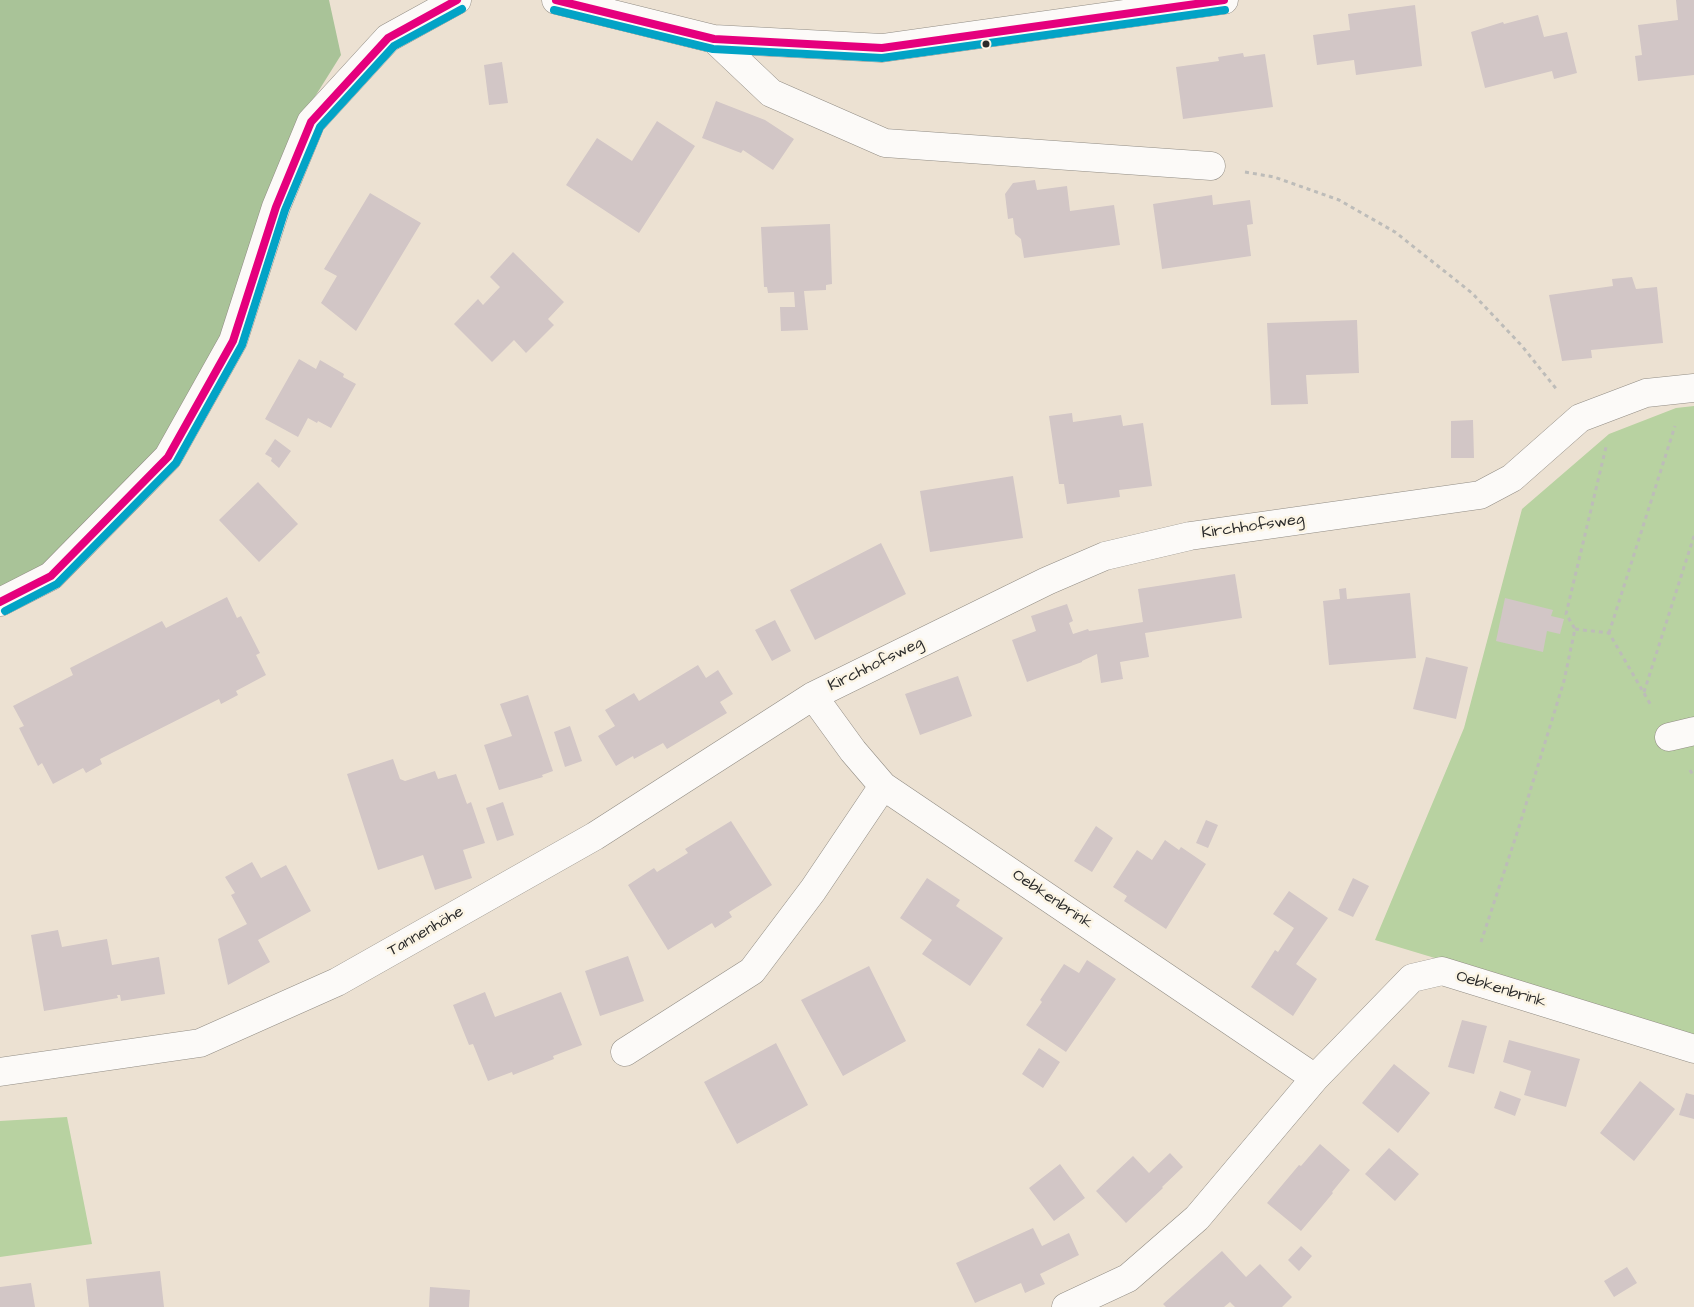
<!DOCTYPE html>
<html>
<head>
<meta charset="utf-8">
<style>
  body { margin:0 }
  canvas { display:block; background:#ece1d2 }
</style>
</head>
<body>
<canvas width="1694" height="1307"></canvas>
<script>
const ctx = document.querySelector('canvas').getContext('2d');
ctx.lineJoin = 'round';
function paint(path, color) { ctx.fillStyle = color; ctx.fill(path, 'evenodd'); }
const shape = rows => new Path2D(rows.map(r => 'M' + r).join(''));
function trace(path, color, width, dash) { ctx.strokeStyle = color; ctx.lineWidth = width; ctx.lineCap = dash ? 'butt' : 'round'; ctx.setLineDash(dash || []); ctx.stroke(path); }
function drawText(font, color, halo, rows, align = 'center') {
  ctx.font = font + ' "Architects Daughter",sans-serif'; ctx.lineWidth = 5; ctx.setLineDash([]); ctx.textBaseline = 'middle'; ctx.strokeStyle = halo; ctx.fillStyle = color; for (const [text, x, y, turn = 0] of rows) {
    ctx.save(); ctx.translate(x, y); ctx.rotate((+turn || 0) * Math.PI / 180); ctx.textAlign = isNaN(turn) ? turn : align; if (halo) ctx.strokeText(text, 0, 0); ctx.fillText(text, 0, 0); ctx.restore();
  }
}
paint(shape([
  [1694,406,1694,1036,1375,940,1464,728,1522,509,1609,434,1676,408],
  [67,1117,92,1244,0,1257,0,1121]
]), '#b8d2a1');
paint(shape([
  [0,0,329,0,341,55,301,119,222,339,157,454,54,561,0,587]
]), '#a9c398');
paint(shape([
  [1676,0,1694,0,1694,75,1638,81,1635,56,1642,55,1638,25,1678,20],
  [1415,5,1422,66,1356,75,1354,60,1317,65,1313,35,1350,30,1348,14],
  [1538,15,1544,37,1567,32,1577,73,1554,79,1552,71,1485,88,1471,32,1503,22,1504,24],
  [1243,53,1244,57,1265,54,1273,107,1183,119,1176,67,1219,61,1218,57],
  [502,62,508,103,489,105,484,65],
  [716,101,765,120,794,139,773,170,743,150,741,153,702,138],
  [657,121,695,146,639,233,566,185,597,138,632,161],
  [1035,180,1037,190,1067,186,1070,211,1114,205,1120,245,1024,258,1021,239,1015,234,1013,218,1008,219,1005,194,1013,183],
  [370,193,421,223,356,331,321,303,337,276,324,269],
  [1212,195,1213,205,1250,200,1253,224,1247,225,1251,256,1162,269,1153,204],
  [830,224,832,284,826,285,826,290,804,291,808,330,781,331,780,307,795,307,794,292,768,293,767,287,764,287,761,227],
  [513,252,564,302,548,319,554,325,526,353,514,340,492,362,454,324,478,299,483,305,500,287,490,277],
  [1632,277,1636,289,1657,287,1663,343,1591,350,1592,358,1562,361,1549,295,1613,286,1612,279],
  [1357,320,1359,373,1306,375,1308,404,1271,405,1267,323],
  [299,359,316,369,320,360,344,374,343,377,356,384,331,428,318,421,317,423,308,418,298,437,265,419],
  [1072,413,1073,422,1121,415,1123,426,1143,423,1152,486,1119,490,1120,497,1067,504,1064,484,1059,484,1049,416],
  [1473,420,1474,458,1451,458,1451,421],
  [275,439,291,451,279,468,271,461,272,458,265,454],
  [1013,476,1023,538,930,552,920,491],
  [258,482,298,524,259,562,219,520],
  [881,543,906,594,815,640,790,590],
  [1235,574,1242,618,1145,633,1149,657,1120,662,1123,679,1101,683,1097,654,1082,661,1082,662,1027,682,1012,640,1036,631,1031,616,1067,604,1073,621,1069,623,1073,634,1088,629,1089,631,1143,622,1138,589],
  [1346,588,1347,599,1410,593,1416,658,1329,665,1323,601,1340,599,1339,589],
  [227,597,237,618,241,616,260,653,256,655,266,675,236,691,238,695,221,704,219,699,100,759,102,764,86,773,83,768,53,784,42,763,38,766,19,728,24,726,13,706,73,675,70,668,162,621,166,628],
  [1505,598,1553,610,1551,616,1564,619,1560,634,1547,631,1543,652,1496,641],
  [775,620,791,651,772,661,755,630],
  [1426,657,1468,667,1456,719,1413,709],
  [698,665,706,678,718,670,733,694,720,702,727,713,667,749,663,743,634,759,633,756,616,766,598,736,615,726,605,710,634,693,639,701],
  [958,676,972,716,920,735,905,694],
  [528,695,553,771,542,775,543,777,499,790,484,745,512,736,500,704],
  [570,726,582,761,565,767,554,732],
  [393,759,400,779,405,781,435,771,438,779,456,774,467,804,471,802,485,843,463,850,472,878,435,890,423,855,378,870,347,774],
  [503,802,514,835,497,841,486,808],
  [1206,820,1218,825,1208,848,1196,843],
  [731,821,772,885,729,912,732,917,715,928,712,923,668,950,628,885,654,868,657,872,688,853,685,849],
  [1096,826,1113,838,1092,872,1074,861],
  [1165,840,1179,850,1181,847,1206,864,1166,929,1124,901,1127,896,1113,887,1137,850,1152,860],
  [252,862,261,878,286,865,311,911,258,940,270,962,228,985,218,939,247,924,231,895,235,893,225,877],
  [927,878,960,900,956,906,1003,938,970,986,922,954,932,940,900,918],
  [1353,878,1369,886,1353,917,1338,910],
  [1289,891,1328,918,1296,964,1317,979,1293,1016,1251,987,1275,950,1278,952,1294,928,1273,914],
  [58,930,62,947,107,939,112,965,159,957,165,994,121,1001,120,995,117,995,118,998,44,1011,31,935],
  [628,956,644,1001,600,1016,585,971],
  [1087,960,1116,979,1066,1052,1026,1025,1042,1002,1040,1000,1064,964,1079,973],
  [869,966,906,1041,843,1076,801,1000],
  [485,992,495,1017,561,992,582,1045,553,1056,554,1059,513,1075,512,1072,488,1081,473,1044,469,1045,453,1005],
  [1462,1020,1487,1026,1474,1074,1448,1067],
  [1509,1040,1580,1059,1566,1107,1524,1095,1531,1071,1503,1062],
  [776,1043,808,1105,737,1144,704,1082],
  [1039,1048,1060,1062,1043,1088,1022,1074],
  [1394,1064,1430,1093,1398,1133,1362,1103],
  [1640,1081,1675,1109,1634,1161,1600,1133],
  [1500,1091,1521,1099,1515,1116,1494,1108],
  [1686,1093,1694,1095,1694,1119,1679,1115],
  [1320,1144,1350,1170,1332,1192,1333,1193,1301,1231,1267,1203,1299,1165,1301,1166],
  [1389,1148,1419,1174,1395,1201,1365,1174],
  [1170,1153,1183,1167,1162,1187,1163,1188,1126,1223,1096,1191,1133,1156,1149,1173],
  [1060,1164,1085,1198,1054,1221,1029,1188],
  [1033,1228,1042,1246,1069,1233,1079,1255,1040,1274,1045,1284,1025,1293,1021,1283,975,1303,956,1263],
  [1301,1246,1312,1256,1299,1271,1288,1260],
  [1222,1251,1246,1277,1260,1264,1292,1297,1282,1307,1235,1307,1230,1302,1224,1307,1166,1307,1163,1304],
  [1627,1267,1637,1283,1614,1297,1604,1281],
  [160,1271,164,1307,89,1307,86,1279],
  [31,1283,35,1307,0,1307,0,1287],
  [430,1287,470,1290,469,1307,429,1307]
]), '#d2c6c6');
const minor = shape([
  [556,0,714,39,882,48,1224,0],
  [714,39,771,93,885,143,1211,166],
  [0,602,51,576,168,457,233,341,276,207,311,122,388,38,457,0],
  [813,696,853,751,883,786,1315,1078,1412,978,1442,971,1694,1049],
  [1669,737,1694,731],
  [625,1052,752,971,813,890,883,786],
  [0,1072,200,1043,337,982,595,836,813,696,1047,581,1105,556,1190,536,1480,495,1512,478,1580,418,1646,393,1694,388],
  [1066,1307,1128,1278,1197,1218,1315,1078]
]);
trace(minor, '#918c84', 29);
trace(shape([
  [1245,172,1274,177,1339,200,1395,232,1472,293,1522,346,1558,391],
  [1575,629,1609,633,1652,707],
  [1609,633,1675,426],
  [1644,692,1694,536],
  [1690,770,1694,777],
  [1481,942,1519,827,1564,681,1575,629,1566,614,1606,447]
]), '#bdbcb9', 3, [4, 4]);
trace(minor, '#fcfaf8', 28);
trace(shape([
  [556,0,714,39,882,48,1224,0],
  [0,602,51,576,168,457,233,341,276,207,311,122,388,38,457,0]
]), '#e5007d', 8);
trace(shape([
  [554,10,713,49,882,58,1225,10],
  [5,611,57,584,176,463,242,345,285,210,320,127,394,46,462,9]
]), '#02a3c6', 8);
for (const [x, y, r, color] of [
  [986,44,4.5,"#2b2b2b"]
]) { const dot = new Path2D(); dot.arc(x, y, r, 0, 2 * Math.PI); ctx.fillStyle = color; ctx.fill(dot); trace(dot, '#fcf5e5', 2); }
drawText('16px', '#2b2b2b', '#fcf5e5', [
  ["Kirchhofsweg",1253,527,-8],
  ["Kirchhofsweg",876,665,-26],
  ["Oebkenbrink",1052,900,34],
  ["Tannenhöhe",426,932,-30],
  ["Oebkenbrink",1501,990,17]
]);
</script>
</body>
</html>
